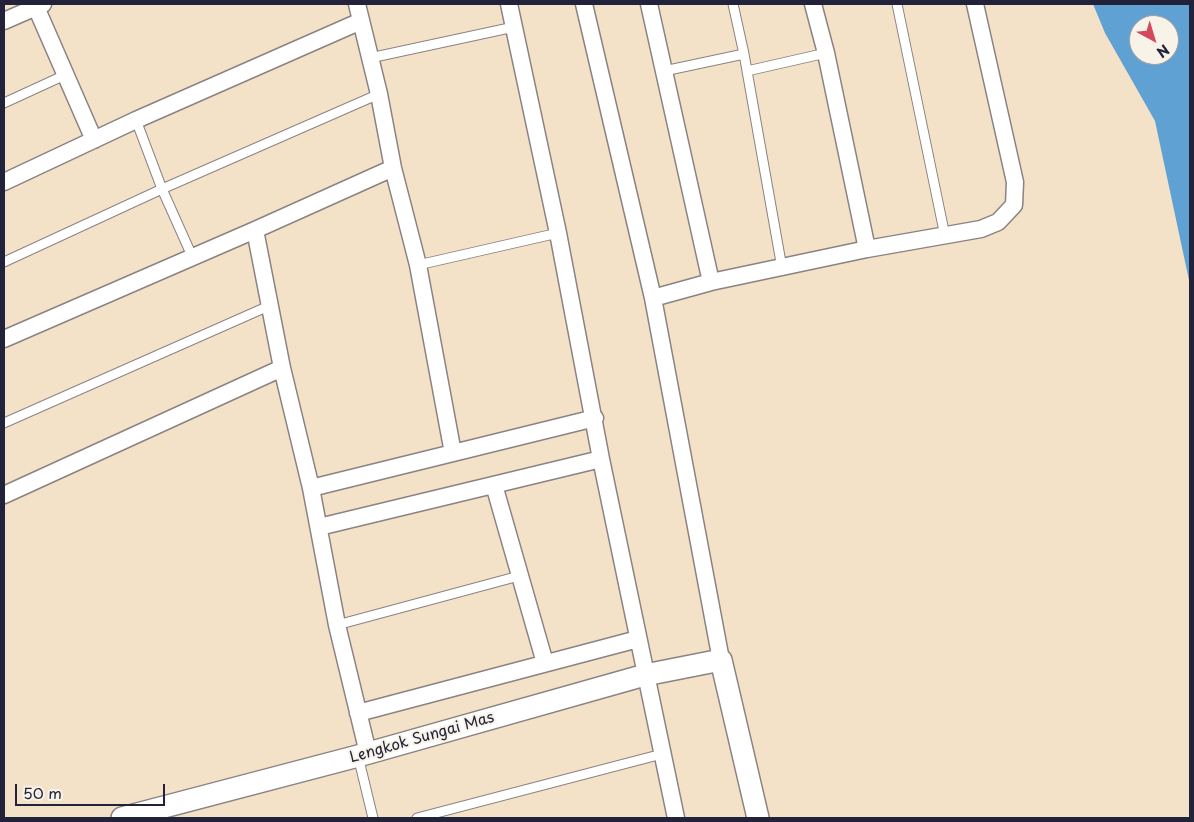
<!DOCTYPE html>
<html>
<head>
<meta charset="utf-8">
<style>
  body { margin:0 }
  #map { position:relative; width:1194px; height:822px; overflow:hidden; background:#f4e2c8; font-family:"Playpen Sans",sans-serif }
  canvas { display:block }
  .frame { position:absolute; inset:0; border:5px solid #22223b; pointer-events:none }
  .north { position:absolute; left:1129px; top:15px; width:50px; height:50px; box-sizing:border-box; background:#f7f3e8; border:1px solid #a29fa3; border-radius:50%; rotate:141deg; font-size:14px; font-weight:700; line-height:20px; text-align:center; color:#22223b }
  .north::after { content:''; display:block; margin:auto; width:18px; height:22px; background:#d1495b; clip-path:polygon(50% 0,100% 100%,50% 72%,0 100%) }
  .scale { position:absolute; left:15px; top:784px; width:150px; height:22px; box-sizing:border-box; border:2px solid #22223b; border-top:0; padding-left:6px; font-size:15px; line-height:18px; white-space:nowrap; color:#22223b; -webkit-text-stroke:4px #f7f3e8; paint-order:stroke }
</style>
</head>
<body>
<div id="map">
<canvas width="1194" height="822"></canvas>
<div class="frame"></div>
<div class="north">N</div>
<div class="scale">50 m</div>
</div>
<script>
const ctx = document.querySelector('canvas').getContext('2d');
ctx.lineJoin = 'round';
function paint(path, color) { ctx.fillStyle = color; ctx.fill(path, 'evenodd'); }
const shape = rows => new Path2D(rows.map(r => 'M' + r).join(''));
function trace(path, color, width, dash) { ctx.strokeStyle = color; ctx.lineWidth = width; ctx.lineCap = dash ? 'butt' : 'round'; ctx.setLineDash(dash || []); ctx.stroke(path); }
function drawText(font, color, halo, rows, align = 'center') {
  ctx.font = font + ' "Playpen Sans",sans-serif'; ctx.lineWidth = 4; ctx.setLineDash([]); ctx.textBaseline = 'middle'; ctx.strokeStyle = halo; ctx.fillStyle = color; for (const [text, x, y, turn = 0] of rows) {
    ctx.save(); ctx.translate(x, y); ctx.rotate((+turn || 0) * Math.PI / 180); ctx.textAlign = isNaN(turn) ? turn : align; if (halo) ctx.strokeText(text, 0, 0); ctx.fillText(text, 0, 0); ctx.restore();
  }
}
paint(shape([
  [1093,4,1190,4,1190,285,1155,121,1105,33],
  [1139,25,1169,25,1169,55,1139,55]
]), '#5fa1d3');
const service = shape([
  [733,4,744,54,782,268],
  [897,4,945,236],
  [370,58,514,27],
  [664,71,744,54],
  [747,71,826,53],
  [4,103,65,75],
  [136,120,162,189,192,256],
  [4,262,162,189,379,94],
  [418,265,558,233],
  [4,423,271,305],
  [337,625,519,576],
  [358,756,373,818],
  [417,818,662,754]
]);
const minor = shape([
  [357,4,379,94,393,168,418,265,453,453],
  [509,4,558,233,601,459,676,818],
  [584,4,653,298,721,660],
  [649,4,711,282],
  [36,7,94,140],
  [4,21,43,4],
  [4,182,136,120,361,21],
  [255,230,282,368,311,488,337,625,368,753],
  [867,249,981,229,998,222,1014,205,1015,182,975,4],
  [653,298,711,282,867,249,826,53,813,4],
  [4,339,255,230,393,168],
  [494,485,545,663],
  [311,488,595,418],
  [4,495,282,368],
  [319,527,601,459],
  [358,713,638,639]
]);
const tertiary = shape([
  [122,818,358,756,645,675,721,660,758,818]
]);
trace(service, '#8b8282', 11);
trace(minor, '#8b8282', 19);
trace(tertiary, '#8b8282', 24);
trace(service, '#fff', 9);
trace(minor, '#fff', 16);
trace(tertiary, '#fff', 21);
drawText('15px', '#22223b', '#f7f3e8', [
  ["Lengkok Sungai Mas",422,738,-16]
]);
</script>
</body>
</html>
